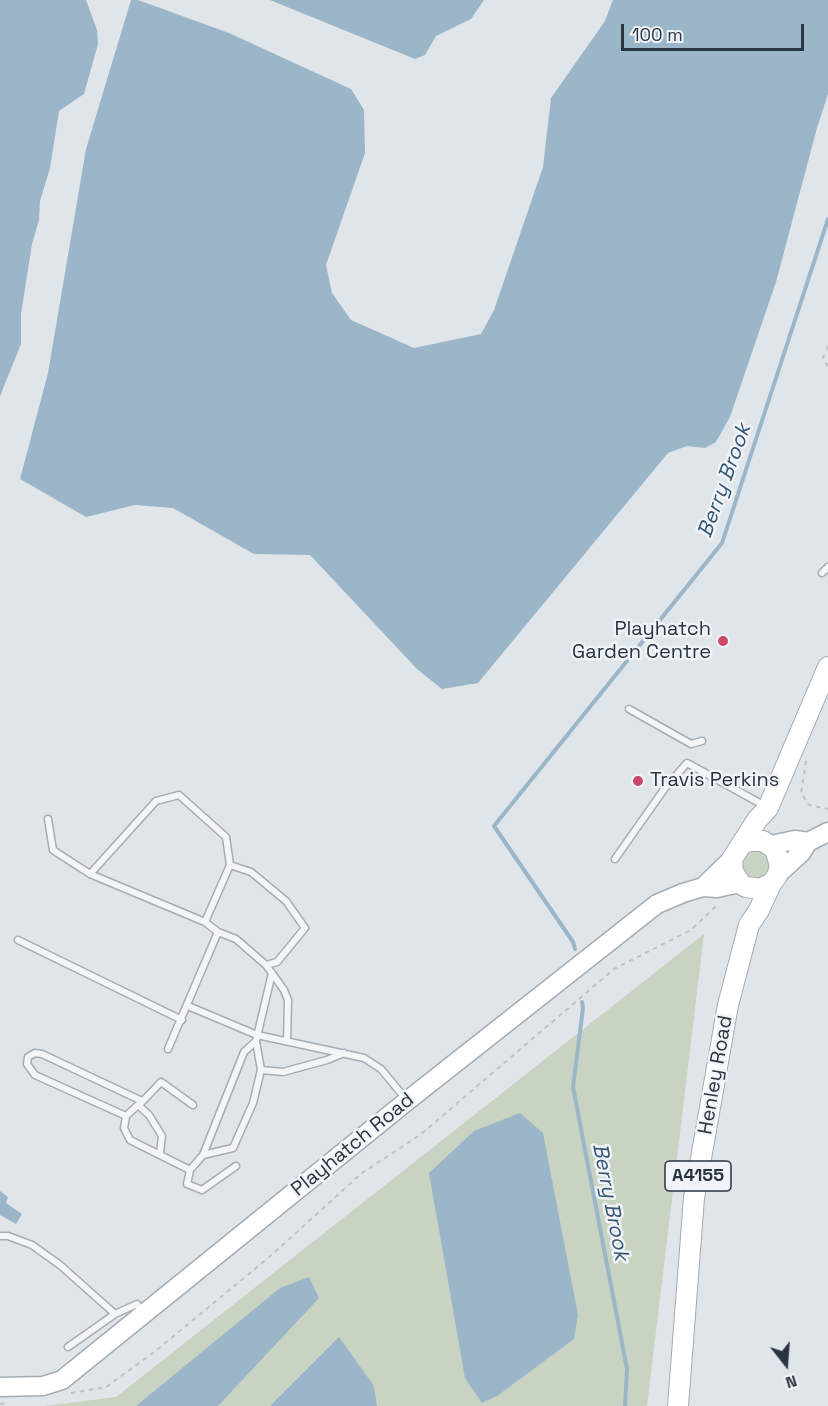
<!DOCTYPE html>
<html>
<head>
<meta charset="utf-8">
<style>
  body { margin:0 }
  #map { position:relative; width:828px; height:1406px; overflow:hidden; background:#e0e5e9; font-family:"Space Grotesk",sans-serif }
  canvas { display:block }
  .north { position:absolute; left:756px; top:1334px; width:60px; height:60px; -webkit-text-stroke:4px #f0f3f7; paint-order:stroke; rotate:163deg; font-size:16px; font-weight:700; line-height:24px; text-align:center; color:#293440 }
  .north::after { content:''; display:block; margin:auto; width:21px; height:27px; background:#293440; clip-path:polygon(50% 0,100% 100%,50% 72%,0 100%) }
  .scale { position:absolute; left:621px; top:24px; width:183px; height:27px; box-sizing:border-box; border:3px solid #293440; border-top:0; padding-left:8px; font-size:18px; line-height:21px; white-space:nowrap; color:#293440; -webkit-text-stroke:4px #f0f3f7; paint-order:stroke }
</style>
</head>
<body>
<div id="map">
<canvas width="828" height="1406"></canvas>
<div class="north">N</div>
<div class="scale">100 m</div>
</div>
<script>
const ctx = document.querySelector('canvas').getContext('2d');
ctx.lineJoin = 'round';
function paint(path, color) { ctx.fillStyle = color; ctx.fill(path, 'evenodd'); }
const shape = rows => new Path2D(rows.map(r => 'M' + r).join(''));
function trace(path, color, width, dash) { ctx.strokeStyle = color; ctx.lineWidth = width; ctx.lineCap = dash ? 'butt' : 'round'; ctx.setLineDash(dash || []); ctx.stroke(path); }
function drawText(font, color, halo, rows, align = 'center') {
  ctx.font = font + ' "Space Grotesk",sans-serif'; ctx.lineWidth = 5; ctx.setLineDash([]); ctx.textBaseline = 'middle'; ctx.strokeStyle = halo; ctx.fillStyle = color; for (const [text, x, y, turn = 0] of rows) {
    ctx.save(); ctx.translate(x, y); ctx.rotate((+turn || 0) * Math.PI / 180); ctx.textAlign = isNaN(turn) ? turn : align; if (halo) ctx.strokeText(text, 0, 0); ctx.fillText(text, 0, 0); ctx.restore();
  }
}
paint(shape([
  '741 865a14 14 0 1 1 28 0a14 14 0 1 1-28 0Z',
  [704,934,647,1406,45,1406,116,1397]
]), '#c8d3c2');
paint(shape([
  [0,0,86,0,97,30,98,44,84,94,59,111,50,168,40,201,39,220,32,244,21,314,21,344,0,396],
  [131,0,138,0,229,33,351,89,364,110,365,153,326,265,332,293,351,320,414,348,481,334,494,310,543,167,551,98,605,21,613,0,828,0,828,94,817,128,776,282,730,417,716,442,705,448,687,446,668,453,478,683,442,689,417,669,310,555,254,554,173,508,135,505,86,517,20,479,48,373,86,149],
  [270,0,484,0,471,19,436,36,425,55,415,59],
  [520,1113,543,1133,578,1315,574,1339,497,1396,482,1403,465,1378,429,1173,474,1131],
  [0,1191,8,1197,6,1203,22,1214,16,1224,0,1215],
  [309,1277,319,1298,218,1406,136,1406,280,1288],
  [339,1337,374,1386,377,1406,270,1406]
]), '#9cb6c9');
trace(shape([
  [575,949,573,942,494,826,722,543,828,219],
  [582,1002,583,1008,573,1087,627,1369,625,1406]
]), '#9cb6c9', 4);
const lane = shape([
  [822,573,828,567],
  [629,709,691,744,702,741],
  [48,819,53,850,90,874,205,922,218,932,236,939,266,965,284,990,288,1000,287,1041],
  [615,859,665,788,687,763,765,806],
  [90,874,156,801,179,795,226,837,230,865,251,872,286,901,305,928,277,962,266,965],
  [205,922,230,865],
  [18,940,182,1020],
  [188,1006,257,1035,364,1058,381,1069,405,1098],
  [168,1049,218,932],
  [261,1070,256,1041,272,973],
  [141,1103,161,1082,193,1105],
  [126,1116,35,1075,27,1064,28,1057,35,1053,42,1054,142,1101],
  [160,1153,162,1136,149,1115,138,1105,126,1116,124,1128,130,1140,190,1170,187,1184,202,1190,236,1166],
  [203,1155,233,1148,253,1103,261,1070,283,1072,327,1060,344,1053],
  [190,1170,203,1155,244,1052,256,1041],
  [0,1236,8,1236,32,1245,60,1265,115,1314],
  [68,1347,115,1314,137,1304,142,1311]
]);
const secondary = shape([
  [771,845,795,840,808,842,828,832],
  [780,872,801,853,808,842],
  [703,887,732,859],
  [0,1387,43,1386,62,1380,407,1101,657,904,683,893,703,887,717,888,740,883]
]);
const primary = shape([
  [742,844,749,841,763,841,775,849,780,866,777,876,771,884,759,889,746,887,741,884,733,872,732,859,757,820,768,808,828,667],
  [678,1406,694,1198,728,1005,749,925,759,910,771,884]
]);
trace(lane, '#a5acb3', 9);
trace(secondary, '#a5acb3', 21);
trace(primary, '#a0aab5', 22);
trace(shape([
  [828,346,823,358,828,367],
  [806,761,801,793,809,805,828,809],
  [71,1393,106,1387,153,1353,267,1259,362,1173,420,1135,614,969,691,930,716,906,716,902],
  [0,1404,9,1403]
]), '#bec3c7', 2, [4.5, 4.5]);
trace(lane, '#f3f5f7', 6);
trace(secondary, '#fff', 18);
trace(primary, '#fff', 20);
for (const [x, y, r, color] of [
  [723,641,6,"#cc4768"],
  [638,781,6,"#cc4768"]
]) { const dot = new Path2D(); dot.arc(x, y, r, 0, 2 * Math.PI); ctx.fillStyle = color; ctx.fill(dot); trace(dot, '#f0f3f7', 2); }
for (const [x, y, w] of [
  [698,1176,66]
]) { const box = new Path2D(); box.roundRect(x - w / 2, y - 15, w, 30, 4.5); ctx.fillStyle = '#f0f3f7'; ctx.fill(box); trace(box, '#293440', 1.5); }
drawText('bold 18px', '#293440', null, [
  ["A4155",698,1176]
]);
drawText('20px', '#293440', '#f0f3f7', [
  ["Playhatch",711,630],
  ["Garden Centre",711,653],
  ["Travis Perkins",650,781,"left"]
], 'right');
drawText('20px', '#293440', '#f0f3f7', [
  ["Henley Road",716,1075,-80],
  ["Playhatch Road",353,1145,-39]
]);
drawText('italic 21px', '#345674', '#f0f3f7', [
  ["Berry Brook",725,481,-70],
  ["Berry Brook",610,1202,79]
]);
</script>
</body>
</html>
